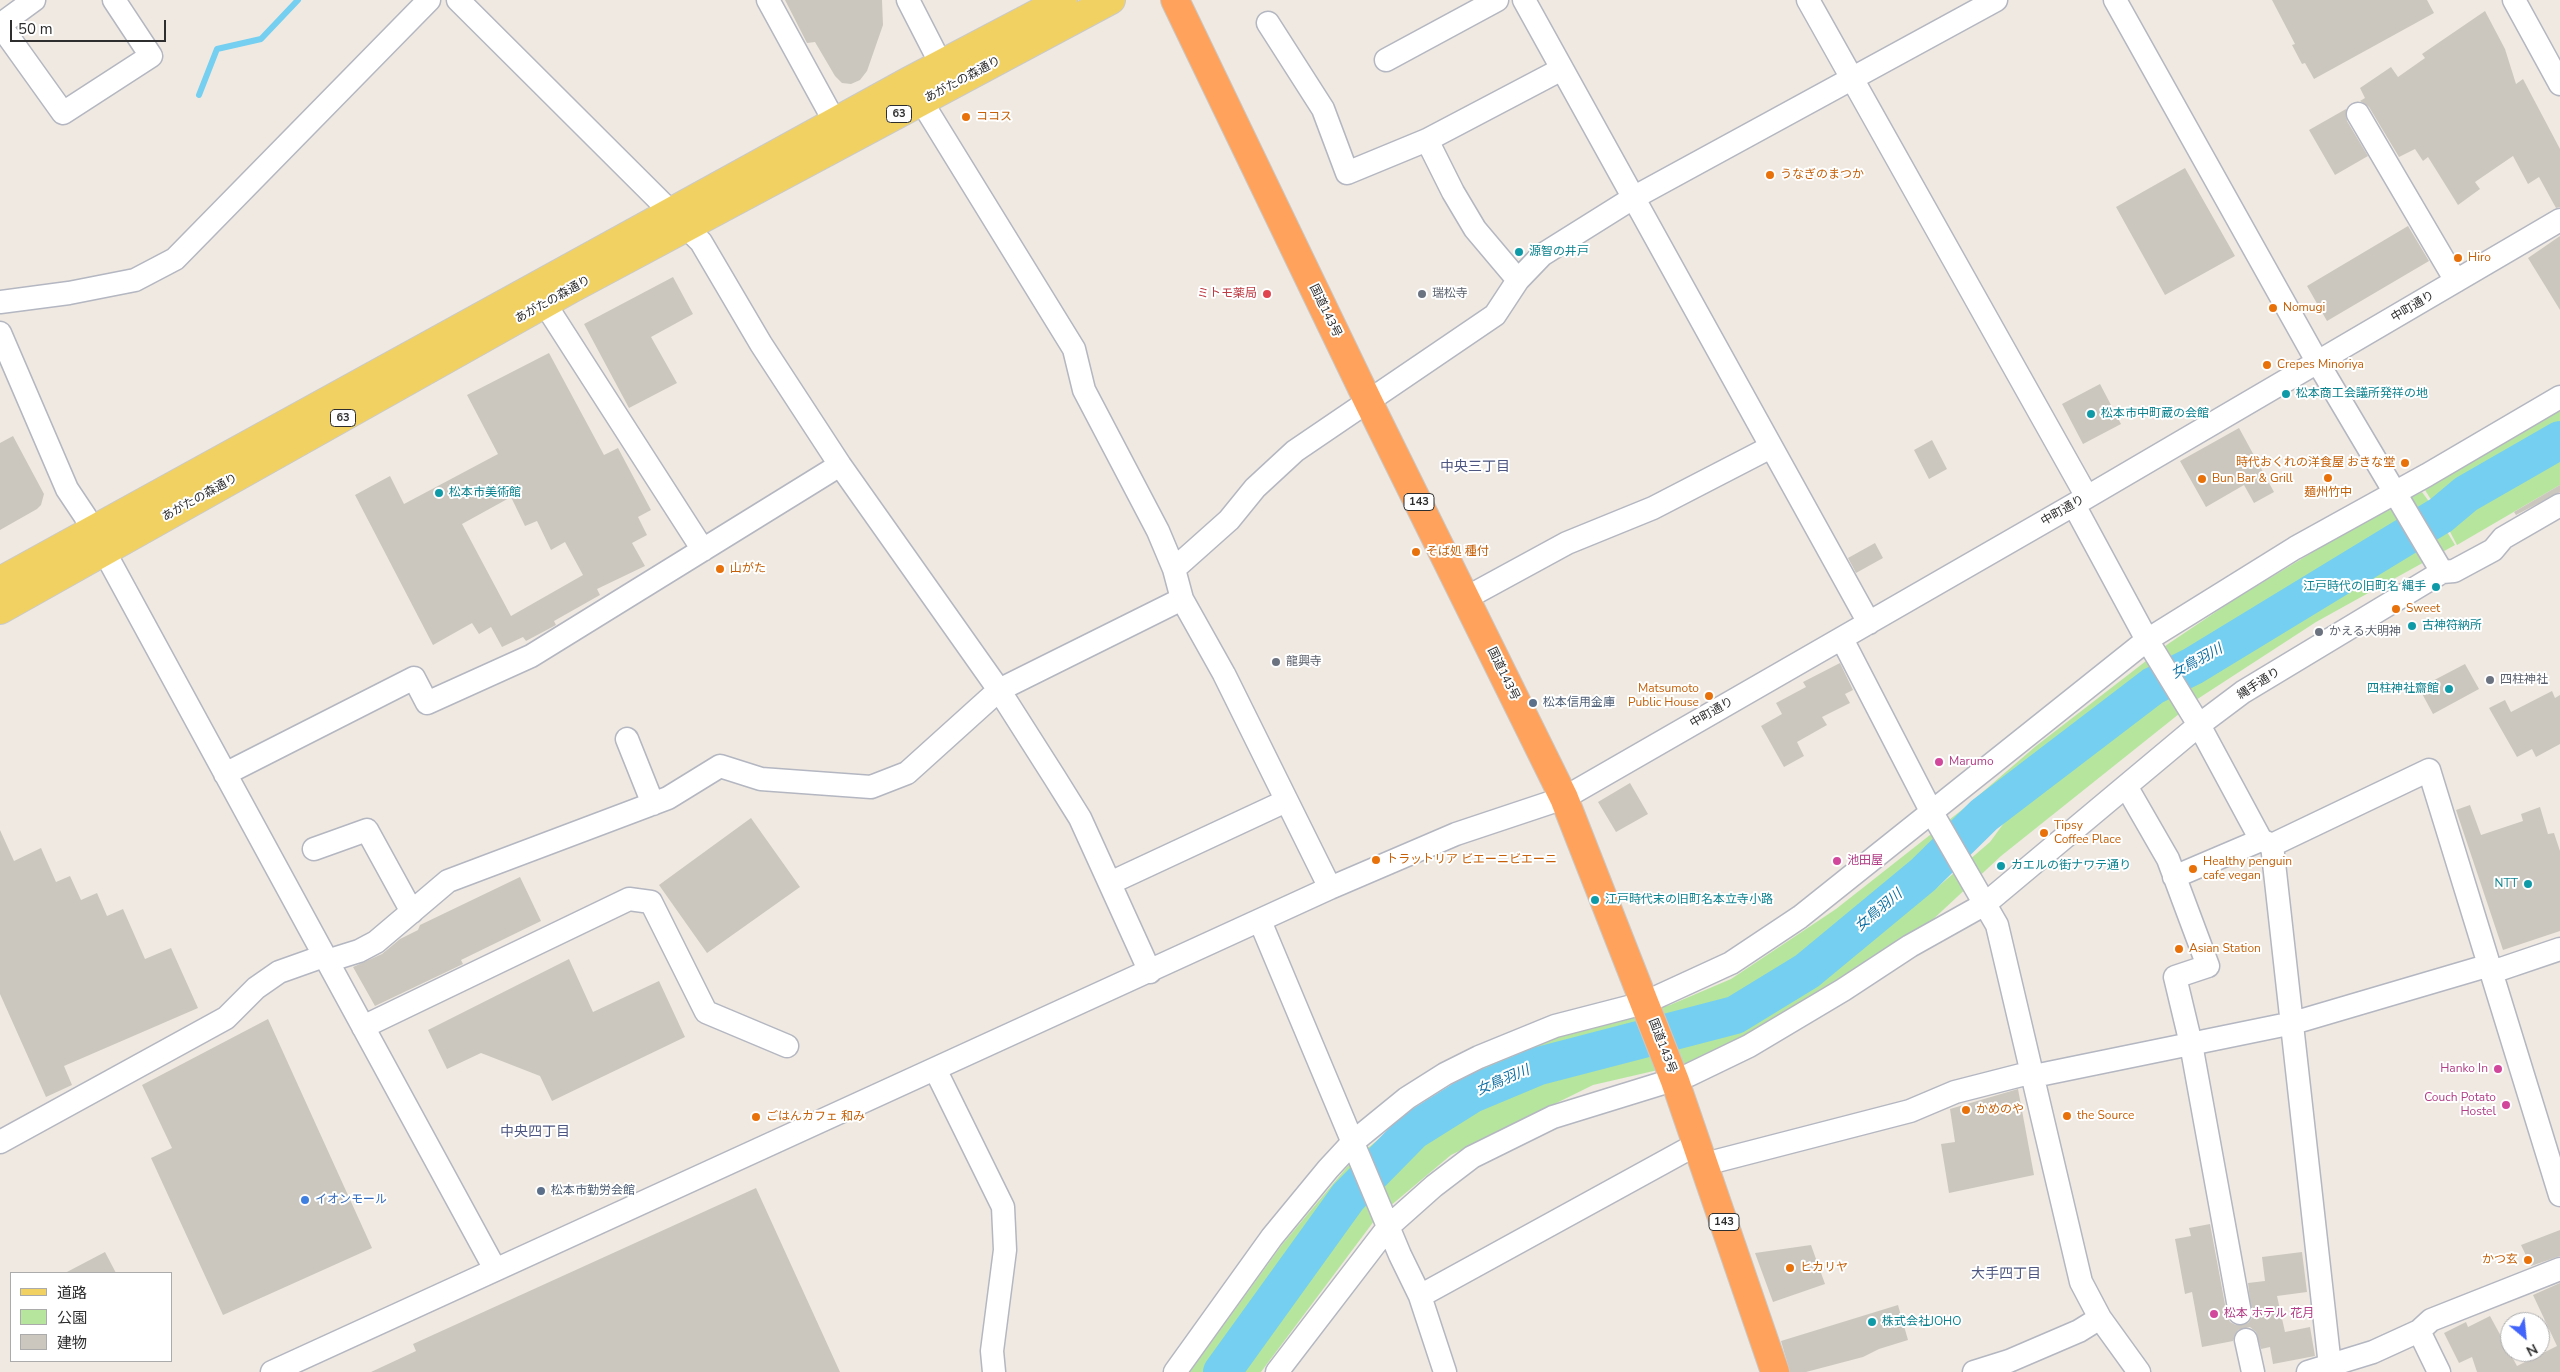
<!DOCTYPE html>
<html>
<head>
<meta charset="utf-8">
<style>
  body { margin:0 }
  #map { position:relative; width:2560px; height:1372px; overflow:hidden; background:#efe9e1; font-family:"Nunito Sans","Noto Sans JP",sans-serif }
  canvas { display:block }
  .legend { position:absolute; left:10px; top:1272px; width:162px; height:90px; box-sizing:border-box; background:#fff; border:1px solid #ababab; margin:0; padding:6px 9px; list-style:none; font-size:15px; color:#2e2e2e }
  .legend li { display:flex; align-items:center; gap:10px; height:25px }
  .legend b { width:25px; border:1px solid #ababab }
  .north { position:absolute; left:2500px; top:1312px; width:50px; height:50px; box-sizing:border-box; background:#fff; border:1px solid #ababab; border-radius:50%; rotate:152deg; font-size:14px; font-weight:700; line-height:20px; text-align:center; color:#2e2e2e }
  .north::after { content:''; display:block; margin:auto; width:18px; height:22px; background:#4264fb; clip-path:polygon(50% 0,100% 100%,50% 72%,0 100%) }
  .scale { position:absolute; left:10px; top:20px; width:156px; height:22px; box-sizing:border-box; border:2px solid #2e2e2e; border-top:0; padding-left:6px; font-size:15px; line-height:18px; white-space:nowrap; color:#2e2e2e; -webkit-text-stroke:4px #fff; paint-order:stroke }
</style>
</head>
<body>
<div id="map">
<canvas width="2560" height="1372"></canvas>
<ul class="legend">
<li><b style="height:6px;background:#f2d163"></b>道路</li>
<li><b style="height:14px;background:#b6e59e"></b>公園</li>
<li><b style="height:14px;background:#cbc7bf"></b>建物</li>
</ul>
<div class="north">N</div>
<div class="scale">50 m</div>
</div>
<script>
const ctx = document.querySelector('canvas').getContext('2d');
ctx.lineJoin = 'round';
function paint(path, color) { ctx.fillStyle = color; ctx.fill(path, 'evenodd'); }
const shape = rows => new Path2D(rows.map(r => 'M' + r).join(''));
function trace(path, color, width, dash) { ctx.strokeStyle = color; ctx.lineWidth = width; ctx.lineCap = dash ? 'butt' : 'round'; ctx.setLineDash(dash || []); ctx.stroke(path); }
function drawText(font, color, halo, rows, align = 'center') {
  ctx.font = font + ' "Nunito Sans","Noto Sans JP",sans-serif'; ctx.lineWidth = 4; ctx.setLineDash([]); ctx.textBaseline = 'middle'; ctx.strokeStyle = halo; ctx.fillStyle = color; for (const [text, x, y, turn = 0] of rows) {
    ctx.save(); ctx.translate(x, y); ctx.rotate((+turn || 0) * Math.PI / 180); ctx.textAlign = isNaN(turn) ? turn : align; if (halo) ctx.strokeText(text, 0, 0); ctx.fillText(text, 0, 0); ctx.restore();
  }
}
paint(shape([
  [2560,410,2560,426,2496,461,2435,506,2425,490],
  [2560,451,2560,485,2457,545,2448,528,2462,514,2506,490,2522,471],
  [2422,492,2433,507,2405,530,2191,662,2154,680,1972,819,1921,870,1803,965,1733,1007,1675,1017,1644,1029,1539,1059,1471,1089,1409,1127,1380,1156,1317,1234,1217,1372,1190,1372,1281,1246,1353,1160,1427,1100,1482,1068,1561,1036,1670,1005,1731,979,1836,909,1963,809,2036,746,2168,644,2232,601,2369,518],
  [2446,530,2455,545,2316,622,2199,698,2001,856,1928,924,1773,1024,1697,1061,1593,1085,1451,1155,1377,1217,1261,1372,1232,1372,1375,1174,1431,1126,1483,1095,1541,1073,1628,1054,1671,1049,1768,1012,1933,891,1990,842,2015,808,2065,761,2167,692,2192,683,2346,584,2412,554]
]), '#b6e59e');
trace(shape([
  [199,95,217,49,261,39,298,0]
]), '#75cff0', 6);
trace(shape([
  [1222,1372,1348,1197,1413,1131,1472,1094,1539,1066,1735,1015,1807,971,1923,875,1984,815,2153,686,2193,666,2441,515,2466,494,2560,440]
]), '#75cff0', 38);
paint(shape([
  [785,0,882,0,883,25,867,71,860,80,851,84,842,83,835,76,815,42,807,43],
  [2272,0,2427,0,2434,13,2314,79,2305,63,2302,64,2292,45,2295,44],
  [2485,11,2505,49,2516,84,2523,79,2560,149,2560,207,2556,208,2539,177,2528,184,2513,156,2475,182,2480,189,2458,205,2428,157,2423,161,2415,149,2399,157,2369,107,2360,101,2365,98,2360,88,2391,67,2398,77,2425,58,2422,54],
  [2346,109,2347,121,2368,156,2335,175,2309,130],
  [2185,168,2235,256,2165,295,2116,207],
  [2408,226,2429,261,2327,321,2307,286],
  [2560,236,2560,310,2528,258],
  [673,277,693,314,651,337,677,383,629,408,584,324],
  [549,353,604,455,618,448,651,510,638,517,647,535,632,543,645,566,597,589,600,595,554,621,556,625,526,641,523,637,502,647,491,627,479,634,472,623,433,645,355,495,390,476,404,504,498,454,467,395],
  [511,497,525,526,537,521,551,550,565,542,583,575,511,616,462,524],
  [2100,384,2121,424,2083,444,2062,404],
  [2239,428,2274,492,2254,503,2244,485,2206,507,2180,461],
  [13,436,44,494,41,505,37,509,0,530,0,443],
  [1932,440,1947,469,1929,479,1914,450],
  [2560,485,2560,492,2516,515,2514,512],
  [1875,543,1883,558,1856,573,1848,558],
  [1840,663,1853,690,1845,694,1850,703,1822,717,1827,725,1797,742,1804,756,1784,767,1761,726,1782,714,1776,703,1806,687,1803,682],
  [2465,664,2479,689,2433,714,2419,688],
  [2552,691,2555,698,2560,695,2560,744,2536,757,2532,749,2517,757,2489,708,2505,700,2511,712],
  [1630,783,1648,814,1616,832,1598,802],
  [2470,805,2481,835,2523,821,2521,814,2540,807,2548,834,2554,833,2560,851,2560,931,2503,950,2456,810],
  [751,818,800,887,707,953,659,885],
  [0,830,14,861,41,848,56,882,70,876,81,900,97,893,107,916,123,909,145,959,171,948,198,1008,64,1066,72,1085,46,1097,0,994],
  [520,877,541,921,461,960,463,964,375,1006,353,967,382,954,400,939,418,930,420,925],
  [569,959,593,1012,659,981,685,1037,552,1101,540,1076,481,1053,447,1069,428,1030],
  [268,1019,372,1248,223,1315,151,1158,172,1148,142,1085],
  [2018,1089,2034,1175,1949,1193,1941,1144,1955,1142,1950,1109],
  [756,1188,840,1372,371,1372,416,1351,413,1344],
  [2210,1224,2227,1315,2230,1322,2236,1325,2248,1323,2252,1318,2248,1283,2265,1281,2262,1257,2302,1252,2307,1292,2277,1296,2285,1332,2310,1327,2315,1356,2273,1364,2270,1347,2261,1349,2256,1332,2250,1327,2238,1330,2233,1341,2202,1347,2192,1292,2185,1294,2175,1239,2191,1236,2189,1228],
  [2560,1230,2560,1256,2531,1266,2521,1245],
  [1811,1245,1825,1284,1773,1302,1755,1253],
  [105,1252,116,1273,65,1273],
  [2560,1283,2560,1372,2477,1372,2472,1357,2459,1363,2444,1333,2466,1322,2468,1327,2490,1316,2517,1366,2557,1346,2533,1295],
  [1898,1305,1908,1340,1879,1349,1863,1357,1806,1372,1790,1372,1781,1341]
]), '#cbc7bf');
const minor = shape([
  [458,0,701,242,761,344,840,465,999,690,1055,778,1080,818,1150,972],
  [768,0,843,137],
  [908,0,949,80],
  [1524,0,1869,623],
  [1808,0,2087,497],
  [2115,0,2318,363,2442,572],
  [2514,0,2560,84],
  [1268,23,1323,109,1347,173,1427,140,1562,69],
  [0,25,63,113,151,56,114,0],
  [0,25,34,0],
  [1386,60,1497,0],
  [912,86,1074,349,1084,390,1158,531,1174,569,1182,599,1224,674,1330,888],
  [2358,114,2456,281],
  [1427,140,1453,192,1475,229,1518,280],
  [536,290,703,550],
  [0,302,69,293,135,280,175,259,429,0],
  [0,333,67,489,85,516,495,1269],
  [2074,505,2147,640,2199,725,2261,840,2272,845],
  [1174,569,1229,520,1255,488,1295,451,1495,315,1518,280,1542,255,1633,198,1996,0],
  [1466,598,1567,543,1653,508,1771,447],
  [1842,639,1931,811,1997,925,2081,1282,2100,1318,2139,1372],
  [627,739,653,804],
  [225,774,414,678,427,703,531,656,840,465],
  [2126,786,2168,859,2208,966,2175,977,2191,1044,2240,1313],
  [314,849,367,830,412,912],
  [2174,877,2261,840],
  [1110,883,1286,801],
  [1260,921,1400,1255,1420,1296,1445,1372],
  [327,961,359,951,376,942,448,881,668,798,720,766,761,779,871,787,907,773,999,690,1182,599],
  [2492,972,2560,949],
  [363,1027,629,899,651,902,706,1012,787,1046],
  [935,1069,1003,1207,1005,1250,992,1351,994,1372],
  [2034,1076,2293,1023,2490,965],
  [0,1142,226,1018,256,988,279,972,324,956],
  [1705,1164,1910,1111,1955,1092,2033,1072],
  [1420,1296,1697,1144],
  [2419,1331,2439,1372],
  [2246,1340,2253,1372],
  [2330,1366,2272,845,2429,770,2560,1195],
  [272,1372,1330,888,1456,834,1564,798,2082,500,2560,220],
  [1175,1372,1272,1237,1328,1169,1353,1142,1407,1098,1445,1074,1479,1057,1555,1026,1644,1003,1731,963,1800,917,2147,640,2295,548,2427,475,2560,397],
  [1277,1372,1389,1226,1434,1186,1472,1157,1553,1117,1689,1075,1749,1046,1843,990,1910,946,1985,904,2199,725,2243,692,2442,572,2454,571,2493,550,2503,538,2560,505],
  [1974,1372,2009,1361,2079,1331,2100,1318],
  [2308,1372,2373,1352,2419,1331,2431,1320,2560,1269]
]);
const major = shape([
  [0,581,909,81,1063,0],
  [0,610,571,289,1111,0]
]);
const highway = shape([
  [1175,0,1368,401,1564,798,1675,1081,1775,1372]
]);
trace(minor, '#b4b7c1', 25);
trace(major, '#c9c9c9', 30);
trace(highway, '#c9c9c9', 30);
trace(minor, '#fff', 22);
trace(major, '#f2d163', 28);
trace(highway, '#ffa35c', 28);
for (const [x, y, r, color] of [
  [966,117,5,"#e8710a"],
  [1770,175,5,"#e8710a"],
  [1519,252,5,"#0f9aa8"],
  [2458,258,5,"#e8710a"],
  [1267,294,5,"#e0444e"],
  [1422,294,5,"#6b7280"],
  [2273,308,5,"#e8710a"],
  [2267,365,5,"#e8710a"],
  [2286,394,5,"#0f9aa8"],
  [2091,414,5,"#0f9aa8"],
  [2405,463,5,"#e8710a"],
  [2328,478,5,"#e8710a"],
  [2202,479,5,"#e8710a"],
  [439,493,5,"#0f9aa8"],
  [1416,552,5,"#e8710a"],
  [720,569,5,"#e8710a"],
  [2436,587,5,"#0f9aa8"],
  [2396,609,5,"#e8710a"],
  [2412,626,5,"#0f9aa8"],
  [2319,632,5,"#6b7280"],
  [1276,662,5,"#6b7280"],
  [2490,680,5,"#6b7280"],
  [2449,689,5,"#0f9aa8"],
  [1709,696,5,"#e8710a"],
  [1533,703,5,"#5c6f8a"],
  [1939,762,5,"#d1479c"],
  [2044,833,5,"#e8710a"],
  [1376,860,5,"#e8710a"],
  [1837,861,5,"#d1479c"],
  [2001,866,5,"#0f9aa8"],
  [2193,869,5,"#e8710a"],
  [2528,884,5,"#0f9aa8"],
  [1595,900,5,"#0f9aa8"],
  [2179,949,5,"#e8710a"],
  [2498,1069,5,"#d1479c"],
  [2506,1105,5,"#d1479c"],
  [1966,1110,5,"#e8710a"],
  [2067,1116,5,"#e8710a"],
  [756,1117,5,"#e8710a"],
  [541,1191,5,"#5c6f8a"],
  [305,1200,5,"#3f7fe0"],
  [2528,1260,5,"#e8710a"],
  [1790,1268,5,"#e8710a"],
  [2214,1314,5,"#d1479c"],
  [1872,1322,5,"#0f9aa8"]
]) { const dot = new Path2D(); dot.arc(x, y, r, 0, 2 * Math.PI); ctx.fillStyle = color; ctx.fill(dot); trace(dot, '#fff', 2); }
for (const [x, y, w] of [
  [899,114,25],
  [343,418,25],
  [1419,502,30],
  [1724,1222,30]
]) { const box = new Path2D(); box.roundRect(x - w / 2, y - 8.5, w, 17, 4); ctx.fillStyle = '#fff'; ctx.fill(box); trace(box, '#2e2e2e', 1); }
drawText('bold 11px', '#2e2e2e', null, [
  ["63",899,114],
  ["63",343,418],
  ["143",1419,502],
  ["143",1724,1222]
]);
drawText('12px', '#2e2e2e', '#fff', [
  ["あがたの森通り",963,80,-28],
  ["あがたの森通り",553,300,-29],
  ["中町通り",2413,307,-31],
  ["国道143号",1325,311,64],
  ["あがたの森通り",200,498,-29],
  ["中町通り",2063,511,-30],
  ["国道143号",1503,674,64],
  ["縄手通り",2259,684,-32],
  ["中町通り",1712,713,-30],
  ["国道143号",1662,1046,69]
]);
drawText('12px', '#c56008', '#fff', [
  ["ココス",976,117],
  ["うなぎのまつか",1780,175],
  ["Hiro",2468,258],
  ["Nomugi",2283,308],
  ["Crepes Minoriya",2277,365],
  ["時代おくれの洋食屋 おきな堂",2395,463,"right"],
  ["Bun Bar & Grill",2212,479],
  ["麺州竹中",2328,493,"center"],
  ["そば処 種付",1426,552],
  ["山がた",730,569],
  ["Sweet",2406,609],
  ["Matsumoto",1699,689,"right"],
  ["Public House",1699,703,"right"],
  ["Tipsy",2054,826],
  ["Coffee Place",2054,840],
  ["トラットリア ビエーニビエーニ",1386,860],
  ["Healthy penguin",2203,862],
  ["cafe vegan",2203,876],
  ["Asian Station",2189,949],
  ["かめのや",1976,1110],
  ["the Source",2077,1116],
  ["ごはんカフェ 和み",766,1117],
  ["かつ玄",2518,1260,"right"],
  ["ヒカリヤ",1800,1268]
], 'left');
drawText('12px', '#0d838f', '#fff', [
  ["源智の井戸",1529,252],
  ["松本商工会議所発祥の地",2296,394],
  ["松本市中町蔵の会館",2101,414],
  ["松本市美術館",449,493],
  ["江戸時代の旧町名 縄手",2426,587,"right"],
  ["古神符納所",2422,626],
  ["四柱神社齋館",2439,689,"right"],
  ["カエルの街ナワテ通り",2011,866],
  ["NTT",2518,884,"right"],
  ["江戸時代末の旧町名本立寺小路",1605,900],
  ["株式会社JOHO",1882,1322]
], 'left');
drawText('12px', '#be3a42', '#fff', [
  ["ミトモ薬局",1257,294]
], 'right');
drawText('12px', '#5b616d', '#fff', [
  ["瑞松寺",1432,294],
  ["かえる大明神",2329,632],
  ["龍興寺",1286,662],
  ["四柱神社",2500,680]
], 'left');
drawText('12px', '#4e5e75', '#fff', [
  ["松本信用金庫",1543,703],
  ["松本市勤労会館",551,1191]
], 'left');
drawText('12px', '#b23c85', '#fff', [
  ["Marumo",1949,762],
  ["池田屋",1847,861],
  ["Hanko In",2488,1069,"right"],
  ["Couch Potato",2496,1098,"right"],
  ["Hostel",2496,1112,"right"],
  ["松本 ホテル 花月",2224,1314]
], 'left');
drawText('12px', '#366cbe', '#fff', [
  ["イオンモール",315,1200]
], 'left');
drawText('14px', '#4d5680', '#fff', [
  ["中央三丁目",1475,468],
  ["中央四丁目",535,1133],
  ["大手四丁目",2006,1275]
]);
drawText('italic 14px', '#0d6fa3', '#fff', [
  ["女鳥羽川",2197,662,-29],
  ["女鳥羽川",1879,911,-40],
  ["女鳥羽川",1503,1081,-23]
]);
</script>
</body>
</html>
